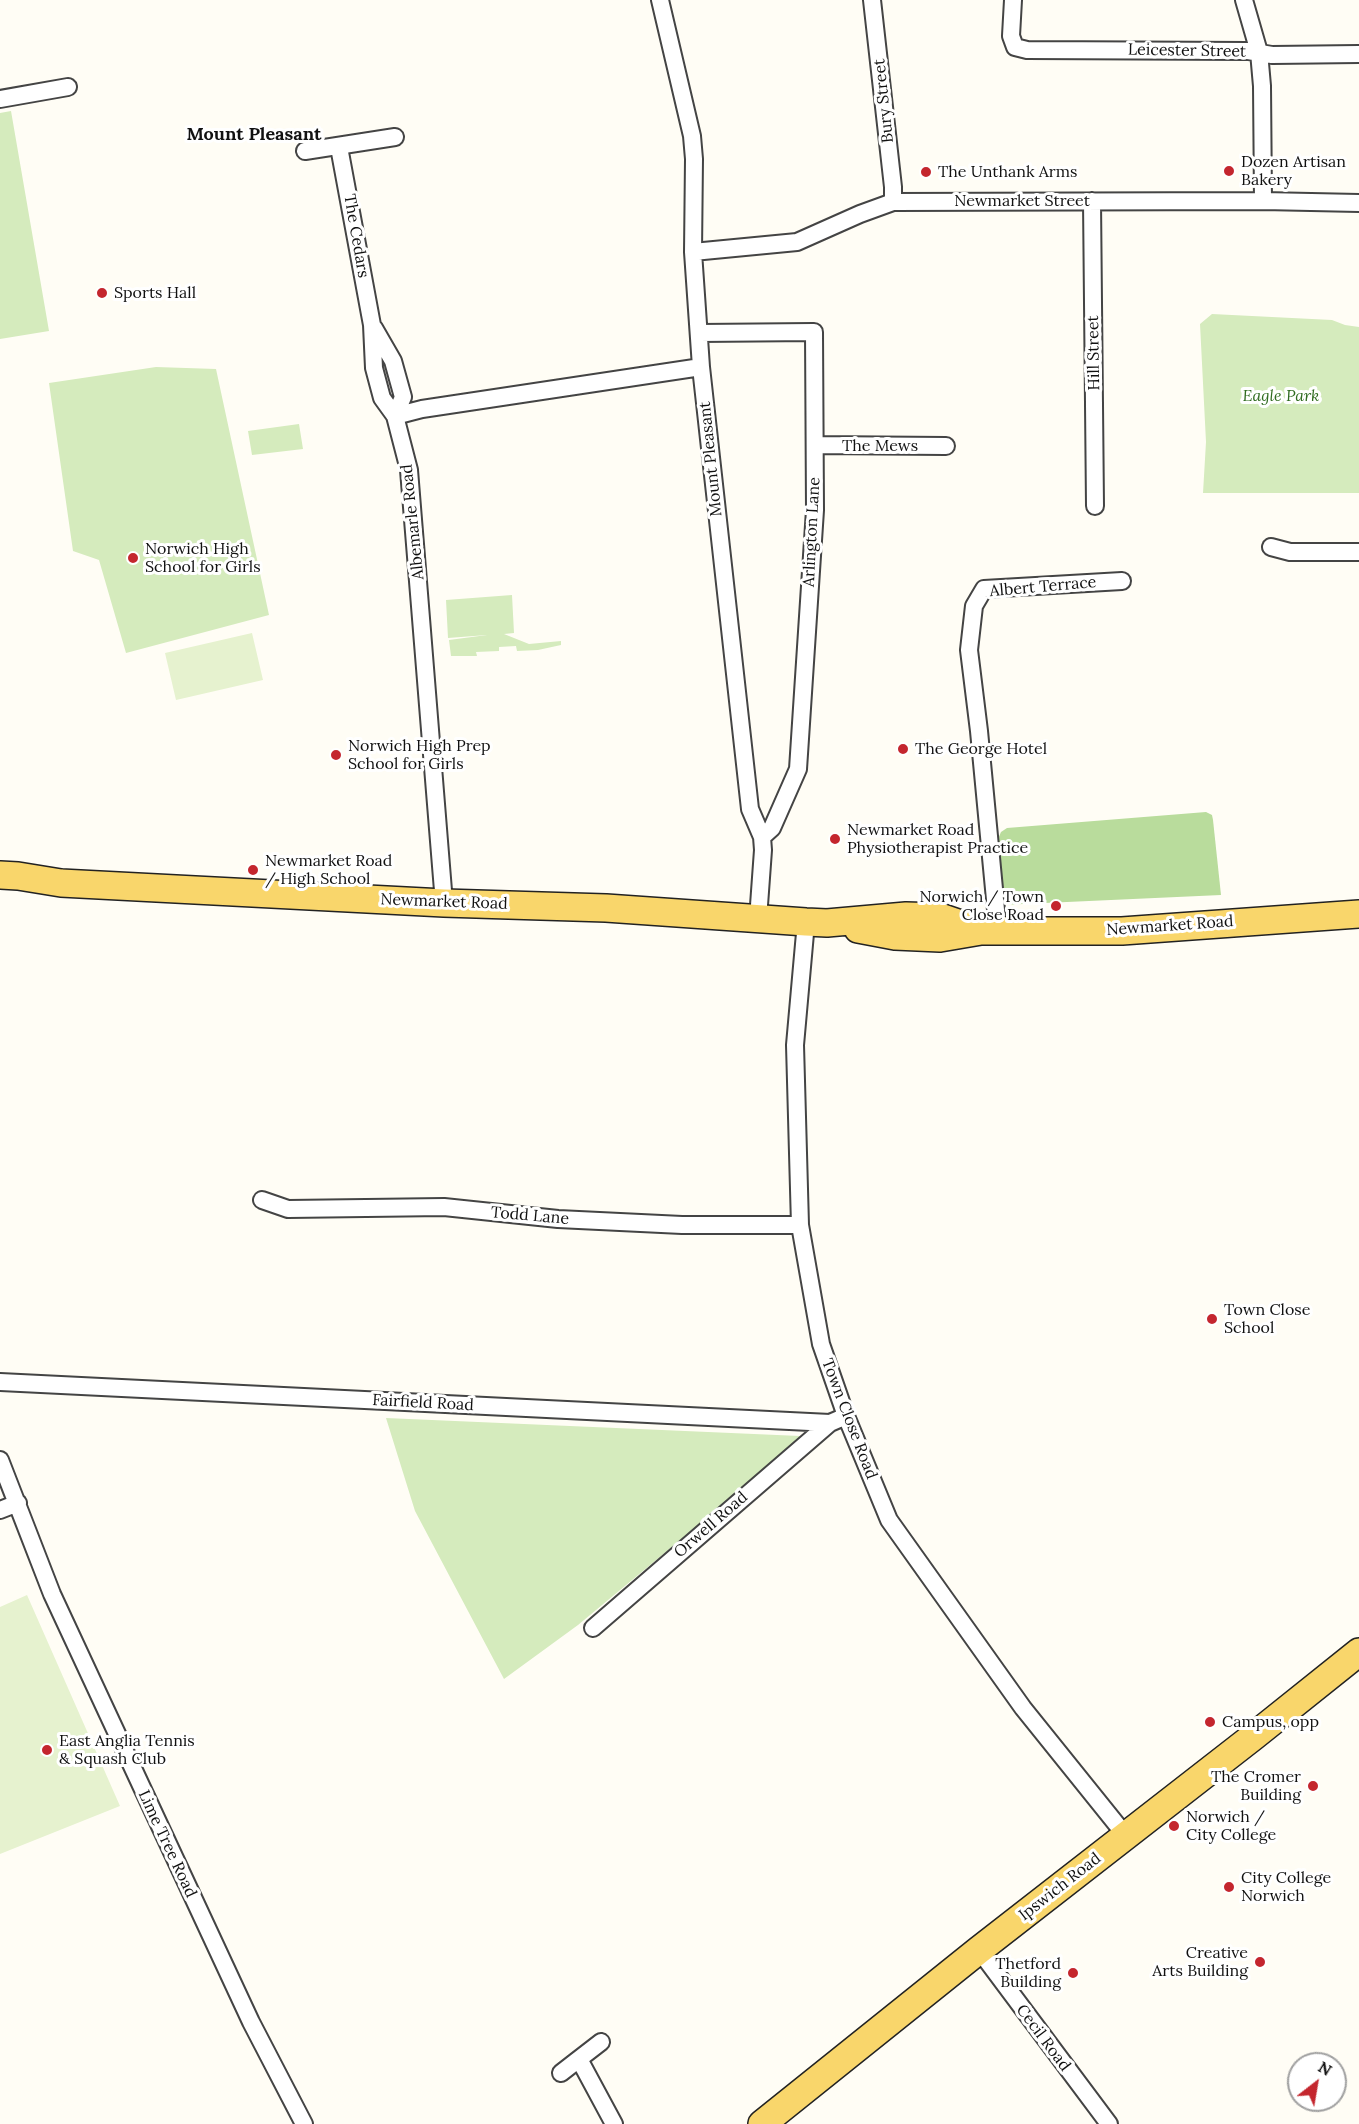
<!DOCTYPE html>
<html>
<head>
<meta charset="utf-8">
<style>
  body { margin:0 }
  #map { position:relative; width:1359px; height:2124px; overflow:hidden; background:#fffdf5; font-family:Lora,serif }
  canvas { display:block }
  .north { position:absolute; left:1287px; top:2052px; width:60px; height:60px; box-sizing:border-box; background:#fff; border:2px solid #a0a0a0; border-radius:50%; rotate:31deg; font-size:16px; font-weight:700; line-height:24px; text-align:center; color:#111 }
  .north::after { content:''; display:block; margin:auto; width:21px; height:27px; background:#c4262e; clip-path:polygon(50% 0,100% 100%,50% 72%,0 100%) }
</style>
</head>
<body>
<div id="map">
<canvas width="1359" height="2124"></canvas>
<div class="north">N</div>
</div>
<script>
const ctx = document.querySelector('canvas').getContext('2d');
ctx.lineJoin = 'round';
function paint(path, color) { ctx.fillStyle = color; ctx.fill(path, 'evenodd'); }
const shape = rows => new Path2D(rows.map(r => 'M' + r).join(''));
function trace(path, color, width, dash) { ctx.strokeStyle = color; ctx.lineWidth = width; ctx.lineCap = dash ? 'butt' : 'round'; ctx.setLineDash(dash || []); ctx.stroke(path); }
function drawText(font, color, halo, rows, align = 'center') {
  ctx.font = font + ' Lora,serif'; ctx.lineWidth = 6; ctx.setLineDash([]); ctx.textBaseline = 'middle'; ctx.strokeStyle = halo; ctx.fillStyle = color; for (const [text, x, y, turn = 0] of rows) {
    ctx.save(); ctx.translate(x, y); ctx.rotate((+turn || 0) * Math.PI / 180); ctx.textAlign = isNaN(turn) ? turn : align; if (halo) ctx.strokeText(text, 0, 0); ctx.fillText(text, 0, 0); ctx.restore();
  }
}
paint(shape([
  [11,111,49,331,0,339,0,113],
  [1212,314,1332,320,1345,325,1359,327,1359,493,1203,493,1206,442,1200,324],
  [156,367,216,369,269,615,126,653,99,560,73,551,49,383],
  [299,424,303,449,252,455,248,431],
  [512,595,514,633,504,634,529,644,561,641,561,645,538,650,517,651,516,646,499,647,499,651,476,652,477,656,451,656,449,640,487,635,448,638,446,600],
  [386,1418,800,1436,798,1442,578,1625,504,1679,415,1511]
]), '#d5ebbd');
paint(shape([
  [1206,812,1212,815,1213,820,1221,895,1001,905,997,841,1001,832,1007,828]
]), '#b9dc9c');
paint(shape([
  [252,633,263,680,176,700,165,653],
  [27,1595,120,1806,0,1854,0,1607]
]), '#e6f2cf');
const minor = shape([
  [660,0,692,136,694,159,693,252,701,367,750,809,762,837,763,850,758,919],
  [872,0,893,187,893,202],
  [1013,0,1011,36,1015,47,1027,50,1248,51,1272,55,1359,54],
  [1244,0,1259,52,1262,86,1263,201],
  [0,99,68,87],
  [339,147,372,325,374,368,382,398,395,416,409,470,444,903],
  [305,151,395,137],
  [1092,201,1095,506],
  [693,252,797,242,860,214,893,202,1263,201,1359,203],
  [374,328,393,361,403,397,395,416],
  [699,333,814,332,815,510,798,769,772,828,762,837],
  [395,416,422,409,701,367],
  [815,445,946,446],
  [1271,547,1290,552,1359,552],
  [806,922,795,1045,800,1225,821,1344,846,1416,889,1520,1023,1708,1126,1836],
  [998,931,979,731,969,650,974,606,984,589,1122,581],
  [262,1200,288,1209,444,1207,558,1219,682,1225,800,1225],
  [0,1382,830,1423,846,1416],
  [0,1460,52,1594,251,2022,304,2124],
  [0,1510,18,1503],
  [593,1628,830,1423],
  [979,1950,1109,2124],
  [579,2059,601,2042],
  [561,2073,579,2059,614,2124]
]);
const primary = shape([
  [0,875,18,876,61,883,444,903,606,908,806,922,827,923,906,916,940,917,981,931],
  [858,929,895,936,940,938,981,931,1122,931,1359,914],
  [762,2124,979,1950,1254,1736,1359,1652]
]);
trace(minor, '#444', 20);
trace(primary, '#222', 30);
trace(minor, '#fff', 16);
trace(primary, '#f9d66b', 27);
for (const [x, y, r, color] of [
  [1229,171,6,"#c4262e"],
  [926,172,6,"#c4262e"],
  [102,293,6,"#c4262e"],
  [133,558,6,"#c4262e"],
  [903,749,6,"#c4262e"],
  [336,755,6,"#c4262e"],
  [835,839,6,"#c4262e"],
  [253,870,6,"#c4262e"],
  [1056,906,6,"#c4262e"],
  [1212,1319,6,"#c4262e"],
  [1210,1722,6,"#c4262e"],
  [47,1750,6,"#c4262e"],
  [1313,1786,6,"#c4262e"],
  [1174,1826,6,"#c4262e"],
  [1229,1887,6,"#c4262e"],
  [1260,1962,6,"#c4262e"],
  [1073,1973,6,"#c4262e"]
]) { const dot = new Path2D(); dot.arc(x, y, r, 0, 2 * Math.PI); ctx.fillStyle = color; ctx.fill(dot); trace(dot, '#fff', 2); }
drawText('16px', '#111', '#fff', [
  ["Leicester Street",1187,51,1],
  ["Bury Street",884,101,-96],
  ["Newmarket Street",1022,201],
  ["The Cedars",356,236,80],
  ["Hill Street",1094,353,-91],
  ["The Mews",880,446],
  ["Mount Pleasant",711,459,-96],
  ["Albemarle Road",413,522,-96],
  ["Arlington Lane",812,532,-87],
  ["Albert Terrace",1043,587,-5],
  ["Newmarket Road",444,902,2],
  ["Newmarket Road",1170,926,-4],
  ["Todd Lane",530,1216,5],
  ["Fairfield Road",423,1403,3],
  ["Town Close Road",849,1419,69],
  ["Orwell Road",711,1525,-41],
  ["Lime Tree Road",167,1844,65],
  ["Ipswich Road",1060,1887,-38],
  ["Cecil Road",1043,2038,53]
]);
drawText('16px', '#111', '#fff', [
  ["Dozen Artisan",1241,162],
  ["Bakery",1241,180],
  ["The Unthank Arms",938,172],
  ["Sports Hall",114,293],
  ["Norwich High",145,549],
  ["School for Girls",145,567],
  ["Norwich High Prep",348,746],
  ["School for Girls",348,764],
  ["The George Hotel",915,749],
  ["Newmarket Road",847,830],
  ["Physiotherapist Practice",847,848],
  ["Newmarket Road",265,861],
  ["/ High School",265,879],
  ["Norwich / Town",1044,897,"right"],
  ["Close Road",1044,915,"right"],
  ["Town Close",1224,1310],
  ["School",1224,1328],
  ["Campus, opp",1222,1722],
  ["East Anglia Tennis",59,1741],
  ["& Squash Club",59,1759],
  ["The Cromer",1301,1777,"right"],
  ["Building",1301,1795,"right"],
  ["Norwich /",1186,1817],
  ["City College",1186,1835],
  ["City College",1241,1878],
  ["Norwich",1241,1896],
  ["Creative",1248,1953,"right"],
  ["Arts Building",1248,1971,"right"],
  ["Thetford",1061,1964,"right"],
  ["Building",1061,1982,"right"]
], 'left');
drawText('italic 16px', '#2f6b1f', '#fff', [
  ["Eagle Park",1281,396]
]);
drawText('bold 18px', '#111', '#fff', [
  ["Mount Pleasant",254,135]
]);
</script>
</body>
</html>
